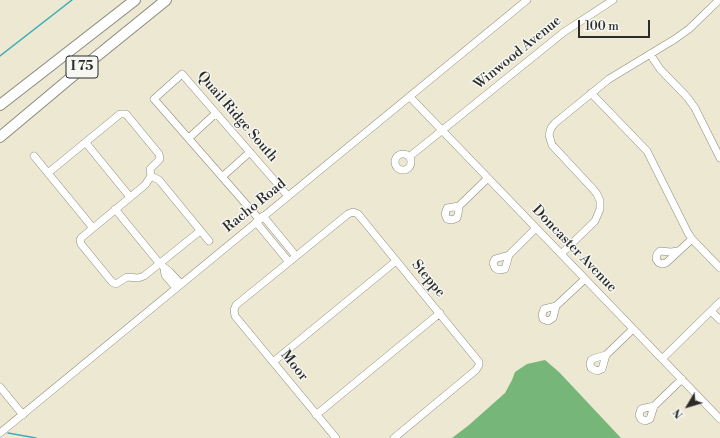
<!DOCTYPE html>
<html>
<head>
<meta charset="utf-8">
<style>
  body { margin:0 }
  #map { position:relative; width:720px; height:438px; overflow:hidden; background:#ede8d1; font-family:"Libre Bodoni",serif }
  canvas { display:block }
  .north { position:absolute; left:668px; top:386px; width:40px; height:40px; -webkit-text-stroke:3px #f6f6f2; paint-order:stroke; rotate:232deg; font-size:11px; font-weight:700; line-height:16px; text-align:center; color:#2b2b2b }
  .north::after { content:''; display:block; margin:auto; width:14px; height:18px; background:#2b2b2b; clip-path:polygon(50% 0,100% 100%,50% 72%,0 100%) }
  .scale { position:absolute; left:578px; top:20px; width:72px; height:18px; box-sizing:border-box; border:2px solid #2b2b2b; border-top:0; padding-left:5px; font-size:12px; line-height:14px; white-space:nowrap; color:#2b2b2b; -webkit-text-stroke:3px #f6f6f2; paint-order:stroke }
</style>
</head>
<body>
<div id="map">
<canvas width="720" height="438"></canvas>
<div class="north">N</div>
<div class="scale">100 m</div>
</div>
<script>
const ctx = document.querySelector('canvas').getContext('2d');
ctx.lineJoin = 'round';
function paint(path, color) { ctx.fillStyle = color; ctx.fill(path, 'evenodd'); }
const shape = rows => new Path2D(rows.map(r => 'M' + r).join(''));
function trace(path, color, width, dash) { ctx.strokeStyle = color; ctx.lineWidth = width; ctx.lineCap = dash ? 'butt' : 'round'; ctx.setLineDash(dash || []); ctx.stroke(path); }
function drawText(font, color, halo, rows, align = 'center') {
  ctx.font = font + ' "Libre Bodoni",serif'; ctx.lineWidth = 3; ctx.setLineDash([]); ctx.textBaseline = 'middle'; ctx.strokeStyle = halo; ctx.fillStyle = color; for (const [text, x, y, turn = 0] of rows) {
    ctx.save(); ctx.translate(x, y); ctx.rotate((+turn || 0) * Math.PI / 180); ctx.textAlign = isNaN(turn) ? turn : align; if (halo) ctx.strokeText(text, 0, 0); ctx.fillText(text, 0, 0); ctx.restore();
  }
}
paint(shape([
  [545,360,559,372,621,438,452,438,469,425,505,393,512,380,515,372,527,364]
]), '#76b678');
trace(shape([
  [0,56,72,0],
  [8,433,36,438]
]), '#3daeb7', 1.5);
const minor = shape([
  [650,54,660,69,687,97,695,108,720,158],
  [591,93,647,151,688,233,692,239,720,268],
  [410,97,720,419],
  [189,138,216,113],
  [86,143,130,197],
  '395 162a8 8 0 1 1 16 0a8 8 0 1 1-16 0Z',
  [34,156,93,228],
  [409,157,564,32,613,0],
  [48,173,120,114,126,114,159,154,160,159,150,169,151,176,145,185,81,238,80,240,81,244,112,282,116,284,127,277,138,278,144,276,200,231],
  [151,176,159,180,209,241],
  [222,177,250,152],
  [459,206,458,214,457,218,452,220,447,219,445,214,447,208,459,206,488,178],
  [115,209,160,264,170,272,181,284],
  [263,216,296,256],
  [259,219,154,99,182,74,288,196],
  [256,222,289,262],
  [678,251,671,252,660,251,657,254,656,259,659,263,662,264,666,263,692,239],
  [561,254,595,221,600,209,600,201,597,194,593,189,552,145,549,135,551,128,555,123,609,79,675,39,689,29,719,0],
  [509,255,495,259,493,263,495,268,499,270,505,269,509,255,536,228],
  [164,268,165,275,176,288],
  [556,306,553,318,548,321,543,319,542,315,544,309,556,306,585,279],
  [711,311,720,320],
  [606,355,602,369,597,371,591,368,590,364,591,360,595,358,606,355,633,329],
  [662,359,720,302],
  [273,362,396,261],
  [0,387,23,415],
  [654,406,650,419,645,421,641,419,639,415,641,409,654,406,682,379],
  [316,415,440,313],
  [0,433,527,0],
  [336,438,235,316,234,310,236,305,289,262,348,214,353,212,358,214,479,362,479,365,476,370,394,438]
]);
const highway = shape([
  [0,105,135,0],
  [0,137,92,60,166,0]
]);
trace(minor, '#8c8a7e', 8);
trace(highway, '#8c8a7e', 12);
trace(minor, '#fff', 7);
trace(highway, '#fff', 10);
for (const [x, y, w] of [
  [82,67,32]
]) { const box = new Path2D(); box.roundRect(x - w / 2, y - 11, w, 22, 3); ctx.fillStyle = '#f6f6f2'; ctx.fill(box); trace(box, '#2b2b2b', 1); }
drawText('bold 13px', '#2b2b2b', null, [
  ["I 75",82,67]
]);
drawText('14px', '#2b2b2b', '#f6f6f2', [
  ["Winwood Avenue",518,53,-39],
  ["Quail Ridge South",237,117,49],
  ["Racho Road",255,206,-39],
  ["Doncaster Avenue",574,249,46],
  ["Steppe",428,279,50],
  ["Moor",294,366,51]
]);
</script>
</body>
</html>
